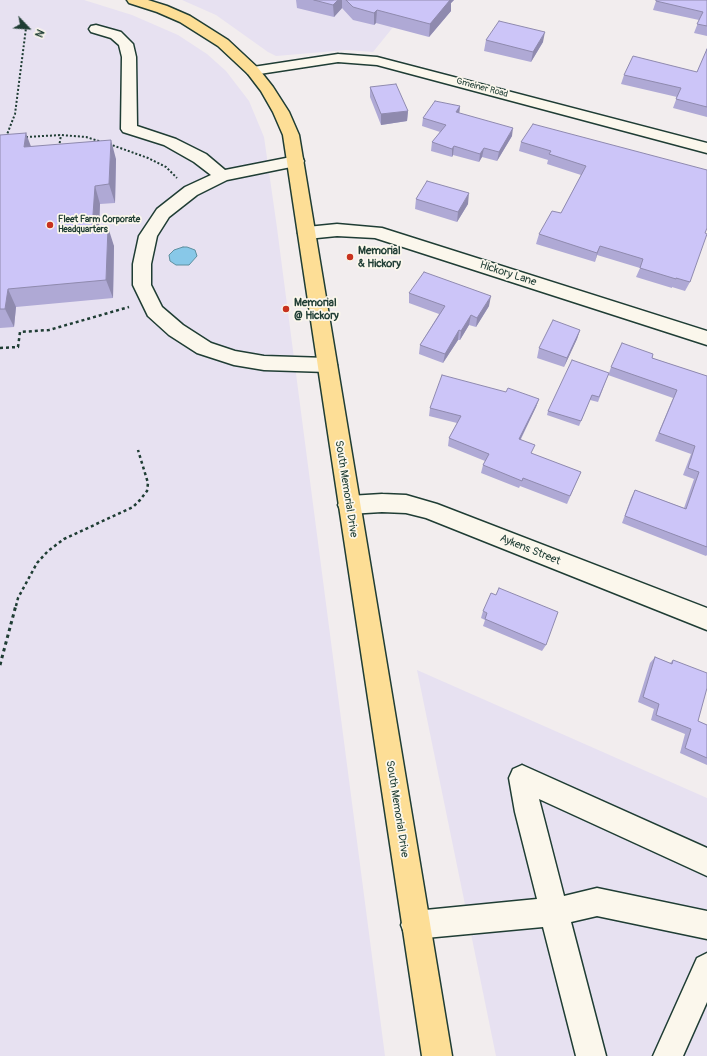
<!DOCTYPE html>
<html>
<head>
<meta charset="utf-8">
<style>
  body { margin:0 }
  #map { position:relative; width:707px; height:1056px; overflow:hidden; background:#f2edee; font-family:Pangolin,sans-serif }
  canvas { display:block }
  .north { position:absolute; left:8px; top:8px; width:40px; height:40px; -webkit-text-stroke:3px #fbf7ec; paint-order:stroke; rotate:115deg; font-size:11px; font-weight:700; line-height:16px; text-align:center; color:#1f3d34 }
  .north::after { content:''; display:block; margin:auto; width:14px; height:18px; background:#1f3d34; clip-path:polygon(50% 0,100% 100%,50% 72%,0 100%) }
</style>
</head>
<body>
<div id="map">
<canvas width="707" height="1056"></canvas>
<div class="north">N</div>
</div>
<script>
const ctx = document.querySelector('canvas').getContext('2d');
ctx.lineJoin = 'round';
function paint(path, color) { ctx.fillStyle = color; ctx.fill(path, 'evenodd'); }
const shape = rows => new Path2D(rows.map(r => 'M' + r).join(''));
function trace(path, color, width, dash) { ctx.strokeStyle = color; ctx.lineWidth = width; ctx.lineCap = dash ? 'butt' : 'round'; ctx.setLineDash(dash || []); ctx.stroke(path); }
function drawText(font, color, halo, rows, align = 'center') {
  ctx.font = font + ' Pangolin,sans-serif'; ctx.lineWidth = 3.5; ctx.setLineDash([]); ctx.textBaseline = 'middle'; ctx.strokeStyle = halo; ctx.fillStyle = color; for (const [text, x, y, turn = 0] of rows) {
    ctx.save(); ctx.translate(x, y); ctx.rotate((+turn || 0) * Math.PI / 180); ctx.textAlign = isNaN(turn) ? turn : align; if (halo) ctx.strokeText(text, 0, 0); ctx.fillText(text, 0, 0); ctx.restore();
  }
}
paint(shape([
  [0,0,84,0,132,15,178,35,207,54,226,71,249,101,264,137,277,228,385,1056,0,1056],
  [182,0,415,0,373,52,347,50,276,56,268,52,216,15],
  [417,670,707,798,707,1056,496,1056]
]), '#e7e1f1');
const water = shape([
  [183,247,187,247,195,250,197,256,189,265,176,265,170,261,169,255,174,250,183,247]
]);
paint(water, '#88c8e8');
trace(water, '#5e90a0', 1);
const minor = shape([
  [96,25,121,32,133,44,136,57,137,126,176,139,206,154,225,170,296,156,302,157,304,161,302,165,296,166,227,180,197,195,169,217,157,236,151,264,151,285,162,307,183,325,211,343,235,351,264,356,327,358,334,360,337,365,334,370,327,372,264,370,234,365,197,353,169,335,148,316,133,285,133,264,139,236,157,209,185,187,211,175,194,162,164,145,123,132,121,129,122,57,119,45,111,38,91,32,89,29,91,26,96,25],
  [338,54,377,57,707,143,707,153,377,65,338,62,253,75,248,74,246,71,248,68,253,67,338,54],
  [337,224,382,228,707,331,707,345,375,238,337,236,307,239,301,237,298,233,301,229,307,227,337,224],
  [382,494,406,495,437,504,707,608,707,630,426,518,406,513,382,512,349,514,341,511,338,505,341,499,349,496,382,494],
  [522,765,707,848,707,876,539,799,564,896,597,888,707,911,707,939,597,916,571,922,606,1056,576,1056,543,927,415,939,405,935,401,925,405,915,415,911,537,899,515,812,509,778,513,769,522,765],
  [707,953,707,1002,683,1056,653,1056,697,958,707,953]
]);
const major = shape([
  [127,0,148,0,167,6,190,16,228,40,258,68,273,87,289,112,299,135,452,1056,422,1056,283,135,273,112,261,91,248,74,218,46,180,22,157,12,129,3,127,0]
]);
trace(minor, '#1f3d34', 3);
trace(major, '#1f3d34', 3);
trace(shape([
  [6,137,15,114,26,28],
  [26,137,61,135,86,137,102,142],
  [109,144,148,158,166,167,177,178],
  [59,147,61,135]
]), '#1f3d34', 2, [2, 2]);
trace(shape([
  [0,348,18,347,20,332,49,330,129,307],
  [16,606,18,598,37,563,48,551,64,539,133,507,140,500,147,491,148,483,138,450]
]), '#1f3d34', 2.5, [3, 3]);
trace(shape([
  [0,665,16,605]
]), '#1f3d34', 3, [3.5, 3.5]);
paint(minor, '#fbf7ec');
paint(major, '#fdde96');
paint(shape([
  [296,0,454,0,451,3,451,11,429,37,376,23,374,25,353,20,342,8,334,17,297,8],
  [707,0,707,36,694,33,699,20,653,10,656,1],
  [486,40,543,42,531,62,484,51],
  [707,49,707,117,673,108,677,97,621,84,624,75,697,72],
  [370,87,408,111,407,121,381,125,370,97],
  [460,106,459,113,512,136,497,161,482,157,479,162,453,155,452,157,431,151,432,142,440,132,422,126,423,118],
  [0,135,31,146,116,159,115,203,100,204,99,228,114,246,113,298,16,307,14,327,0,328],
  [521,142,707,170,690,282,685,291,672,287,672,288,636,277,640,268,597,255,595,262,536,244,539,234,561,213,581,175,547,164,548,160,519,151],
  [416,199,468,204,457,222,415,209],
  [409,293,489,306,476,327,469,325,460,340,458,340,443,363,419,354,420,345,439,314,409,303],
  [580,330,577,339,564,367,537,358,539,348],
  [652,358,707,376,707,555,706,556,622,523,631,498,635,490,684,508,694,479,683,475,691,454,655,441,673,398,608,375,598,402,590,400,579,426,547,415,548,411,609,373,611,367],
  [506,392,539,399,536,407,521,439,532,454,581,472,567,504,520,486,519,488,481,473,483,465,485,461,448,446,449,438,457,423,429,416,430,408],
  [483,611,546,645,542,651,483,626,485,620,481,618],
  [655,657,670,663,673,660,698,721,707,725,707,765,680,753,685,734,651,720,654,709,638,702,650,663]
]), '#afa9d5');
paint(shape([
  [338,0,342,0,342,8,334,17,333,5],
  [447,0,454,0,451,3,451,11,429,37,430,24],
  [377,10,376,23,374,25,374,13],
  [545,32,543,42,531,62,533,52],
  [460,106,459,115,456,112],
  [408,111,407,121,381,125,381,114],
  [513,128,512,136,497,161,499,152],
  [26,133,33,152,24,147],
  [111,140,116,159,115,203,109,184],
  [454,146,453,155,452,157,452,149],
  [484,148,482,157,479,162,480,154],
  [95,186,100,204,98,247,92,229],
  [469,193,468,204,457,222,458,212],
  [108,227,114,246,113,298,106,280],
  [600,246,597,255,595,262,597,253],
  [8,289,16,307,14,327,5,309],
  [491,296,489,306,476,327,477,318],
  [471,315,469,325,460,340,461,331],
  [459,330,458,340,443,363,445,354],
  [580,330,577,339,564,367,567,358],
  [539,399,536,407,517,446,519,439]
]), '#8f8aae');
const building = shape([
  [314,0,338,0,333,5,314,0],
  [346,0,450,0,430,24,377,10,374,13,353,7,346,0],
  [656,0,707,0,707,26,697,24,703,12,656,1,656,0],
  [499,21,545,32,533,52,486,40,499,21],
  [707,49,707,107,676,99,681,88,624,75,633,56,697,72,707,49],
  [396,84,408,111,381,114,370,87,396,84],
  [435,101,460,106,456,112,513,128,499,152,484,148,480,154,454,146,452,149,432,142,446,125,423,118,435,101],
  [533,124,707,170,707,228,705,233,707,234,690,282,676,278,676,279,640,268,643,259,600,246,597,253,539,234,552,211,561,213,586,166,549,154,551,151,521,142,533,124],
  [26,133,24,147,111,140,109,184,95,186,92,229,108,227,106,280,8,289,5,309,0,309,0,135,26,133],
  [427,181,469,193,458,212,416,199,427,181],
  [424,272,491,296,477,318,471,315,461,331,459,330,445,354,420,345,445,306,409,293,424,272],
  [553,320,580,330,567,358,539,348,553,320],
  [622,343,653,354,652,358,707,376,707,547,625,516,635,490,686,509,699,472,688,468,695,446,659,433,677,390,611,367,622,343],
  [572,360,609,373,599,397,592,395,581,421,548,411,572,360],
  [442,375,506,392,508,388,539,399,519,439,535,445,531,453,581,472,570,496,523,478,522,481,483,465,489,454,449,438,461,416,430,408,442,375],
  [499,588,558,612,546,645,485,619,487,613,483,611,491,593,496,595,499,588],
  [655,657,672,664,673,660,707,673,707,688,698,721,707,725,707,758,685,748,691,729,656,715,659,704,643,697,655,657]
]);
paint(building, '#ccc5f8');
trace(building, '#8f8aae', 1);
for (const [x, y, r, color] of [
  [50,225,4,"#c8321e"],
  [350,257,4,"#c8321e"],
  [286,309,4,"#c8321e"]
]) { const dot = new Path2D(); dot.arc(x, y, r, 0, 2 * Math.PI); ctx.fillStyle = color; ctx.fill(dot); trace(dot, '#fbf7ec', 1.5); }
drawText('9px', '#1f3d34', '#fbf7ec', [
  ["Gmeiner Road",482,88,15]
]);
drawText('bold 9px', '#1f3d34', '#fbf7ec', [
  ["Fleet Farm Corporate",58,220],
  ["Headquarters",58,230]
], 'left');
drawText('bold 11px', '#1f3d34', '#fbf7ec', [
  ["Memorial",358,251],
  ["& Hickory",358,264],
  ["Memorial",294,303],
  ["@ Hickory",294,316]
], 'left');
drawText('11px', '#1f3d34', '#fbf7ec', [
  ["Hickory Lane",508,274,18],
  ["South Memorial Drive",346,489,81],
  ["Aykens Street",530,550,22],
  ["South Memorial Drive",397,809,81]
]);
</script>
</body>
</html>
